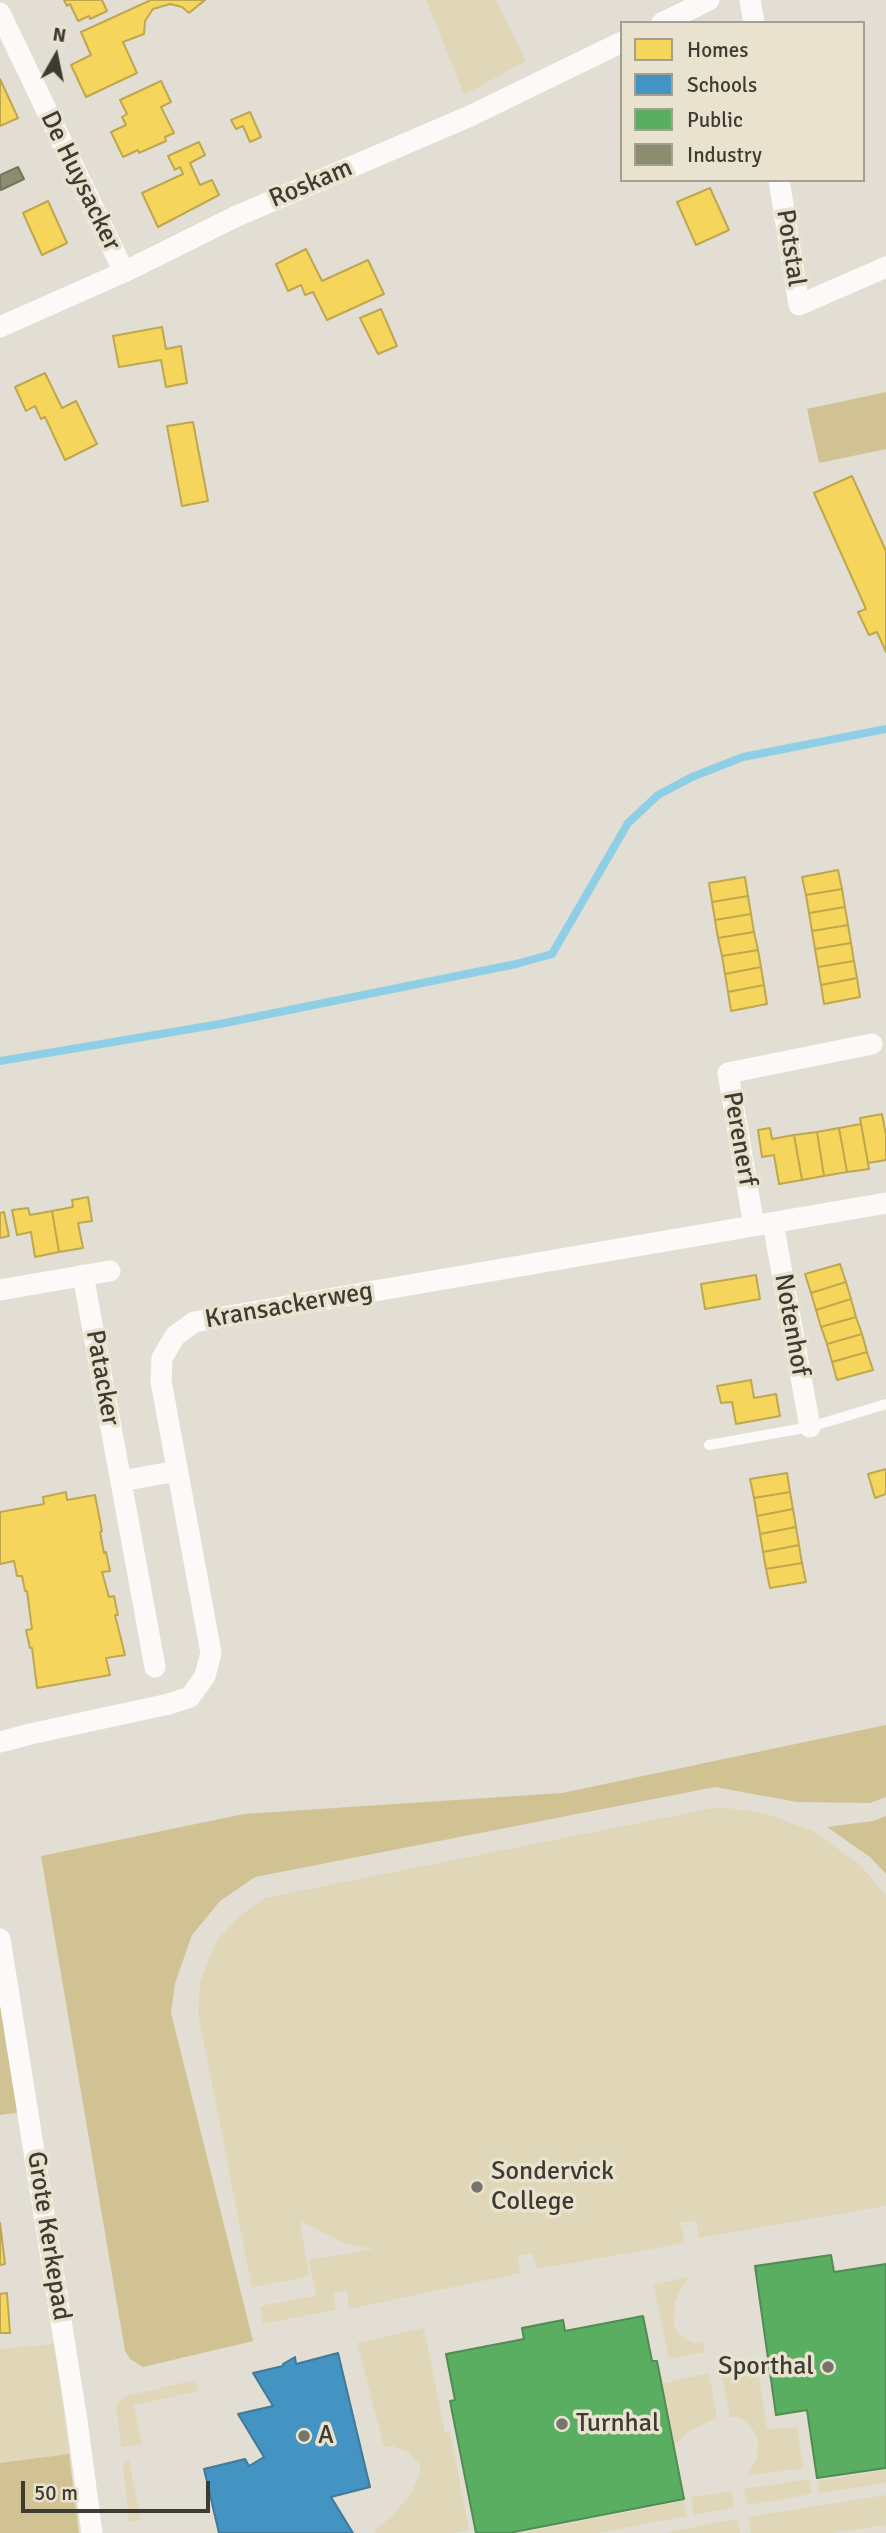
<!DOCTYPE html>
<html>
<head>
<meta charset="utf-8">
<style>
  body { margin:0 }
  #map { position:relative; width:886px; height:2533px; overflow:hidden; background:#e2ded4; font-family:Signika,sans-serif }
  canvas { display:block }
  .legend { position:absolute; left:620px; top:21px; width:245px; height:161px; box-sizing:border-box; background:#e8e2ce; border:2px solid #a49f90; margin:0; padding:9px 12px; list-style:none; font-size:21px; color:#3e3b33 }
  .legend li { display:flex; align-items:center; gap:14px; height:35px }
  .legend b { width:35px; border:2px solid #a49f90 }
  .north { position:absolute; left:21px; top:21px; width:70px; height:70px; -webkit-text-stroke:5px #e8e2ce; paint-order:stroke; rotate:9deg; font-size:19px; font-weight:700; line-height:28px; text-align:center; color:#3e3b33 }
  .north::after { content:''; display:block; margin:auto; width:24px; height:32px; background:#3e3b33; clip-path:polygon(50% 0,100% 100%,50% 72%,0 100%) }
  .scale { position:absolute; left:21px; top:2481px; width:189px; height:32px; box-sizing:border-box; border:4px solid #3e3b33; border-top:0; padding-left:9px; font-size:21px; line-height:24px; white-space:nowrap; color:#3e3b33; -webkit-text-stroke:5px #e8e2ce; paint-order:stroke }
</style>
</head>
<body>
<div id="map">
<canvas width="886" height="2533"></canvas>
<ul class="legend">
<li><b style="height:19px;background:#f6d55c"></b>Homes</li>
<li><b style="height:19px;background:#4393c3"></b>Schools</li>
<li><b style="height:19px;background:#5aae61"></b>Public</li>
<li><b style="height:19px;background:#8c8c6e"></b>Industry</li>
</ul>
<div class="north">N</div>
<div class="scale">50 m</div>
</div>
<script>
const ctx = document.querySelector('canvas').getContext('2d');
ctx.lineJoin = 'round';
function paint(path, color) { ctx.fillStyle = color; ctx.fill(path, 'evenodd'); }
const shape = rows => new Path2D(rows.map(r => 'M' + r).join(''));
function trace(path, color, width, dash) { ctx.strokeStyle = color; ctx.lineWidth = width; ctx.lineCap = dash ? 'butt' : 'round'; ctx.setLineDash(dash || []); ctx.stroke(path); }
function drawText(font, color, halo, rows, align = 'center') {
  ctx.font = font + ' Signika,sans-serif'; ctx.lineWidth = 7; ctx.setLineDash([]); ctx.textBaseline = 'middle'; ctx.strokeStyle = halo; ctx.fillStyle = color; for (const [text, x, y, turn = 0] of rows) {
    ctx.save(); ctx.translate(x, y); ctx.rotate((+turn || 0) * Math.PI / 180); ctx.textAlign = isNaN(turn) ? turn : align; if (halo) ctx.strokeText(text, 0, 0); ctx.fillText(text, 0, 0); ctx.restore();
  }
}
paint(shape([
  [426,0,496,0,526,61,464,95],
  [719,1807,764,1813,813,1831,859,1864,886,1895,886,2206,699,2238,696,2220,680,2223,685,2243,537,2269,532,2253,518,2256,520,2273,349,2309,347,2290,334,2293,335,2310,263,2324,260,2306,316,2296,309,2260,373,2249,346,2244,300,2221,309,2276,252,2288,198,2013,200,1983,216,1941,242,1914,265,1898],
  [690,2276,679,2292,675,2304,674,2326,678,2333,686,2339,693,2343,702,2342,705,2352,669,2359,654,2285],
  [424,2328,445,2432,450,2431,469,2530,453,2533,376,2533,374,2530,390,2518,412,2492,419,2475,420,2465,408,2452,392,2446,384,2447,357,2343],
  [55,2344,69,2454,0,2463,0,2349],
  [757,2362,767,2429,797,2427,803,2468,747,2476,757,2457,758,2438,749,2424,738,2417,730,2417,721,2369],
  [709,2373,717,2418,691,2430,673,2447,661,2384],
  [195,2380,199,2391,134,2405,142,2444,121,2447,116,2404,126,2396],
  [129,2460,141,2520,129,2522,123,2464],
  [886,2470,886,2483,819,2493,817,2481],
  [809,2479,812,2494,747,2505,744,2489],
  [732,2491,734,2507,694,2515,691,2497],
  [886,2495,886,2529,885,2525,832,2533,751,2533,748,2517],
  [684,2501,687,2516,597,2533,521,2533],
  [737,2519,740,2533,664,2533]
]), '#e0d7b8');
paint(shape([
  [886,392,886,449,819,463,807,409],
  [886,1725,886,1797,870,1803,797,1802,715,1787,255,1877,220,1901,192,1935,175,1983,171,2013,253,2341,143,2367,130,2359,125,2351,41,1856,244,1814,562,1793],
  [886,1816,886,1874,870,1857,827,1827,873,1821],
  [0,1977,23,2112,0,2115],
  [69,2454,79,2533,0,2533,0,2463]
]), '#d0c292');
const homes = shape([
  [64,0,102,0,107,11,90,19,89,16,78,21,70,4,67,6,64,0],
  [151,0,205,0,189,13,182,7,170,4,153,9,145,21,144,34,123,42,137,73,86,97,71,65,91,55,81,32,151,0],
  [0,79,18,118,0,126,0,79],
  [161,81,171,102,161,107,174,133,165,137,166,141,139,153,138,150,123,157,111,132,126,125,122,117,127,114,120,100,161,81],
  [250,112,261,137,250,142,243,126,236,129,231,120,250,112],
  [199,142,205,155,190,163,200,185,212,180,219,195,158,227,142,193,183,174,180,167,175,170,168,156,199,142],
  [710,188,729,230,696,245,677,202,710,188],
  [48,201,67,243,42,255,23,213,48,201],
  [306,249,322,281,368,260,384,294,327,320,313,292,305,295,301,285,288,291,276,264,306,249],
  [381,309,397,346,378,354,360,318,381,309],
  [162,327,166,349,181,346,187,383,166,387,161,360,119,367,113,336,162,327],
  [45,373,62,408,76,401,97,444,65,460,45,417,41,419,35,406,26,411,15,387,45,373],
  [193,422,208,501,182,506,167,426,193,422],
  [852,476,886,551,886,652,877,632,869,635,858,612,866,609,814,493,852,476],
  [838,870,842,889,806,895,802,877,838,870],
  [745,877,748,896,712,902,709,883,745,877],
  [842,889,845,907,809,913,806,895,842,889],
  [748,896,751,914,715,920,712,902,748,896],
  [845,907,848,925,812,931,809,913,845,907],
  [751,914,754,932,718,938,715,920,751,914],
  [848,925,851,943,815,949,812,931,848,925],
  [754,932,758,950,722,956,718,938,754,932],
  [851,943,854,961,818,967,815,949,851,943],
  [758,950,761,967,725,974,722,956,758,950],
  [854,961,857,978,821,985,818,967,854,961],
  [761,967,764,985,728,992,725,974,761,967],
  [857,978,860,997,824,1004,821,985,857,978],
  [764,985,767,1004,731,1011,728,992,764,985],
  [882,1114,886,1135,886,1160,868,1163,860,1118,882,1114],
  [861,1124,869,1169,847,1172,839,1128,861,1124],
  [770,1128,772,1139,794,1135,802,1180,779,1184,774,1155,762,1157,758,1130,770,1128],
  [839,1128,847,1172,824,1176,817,1132,839,1128],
  [817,1132,824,1176,802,1180,794,1135,817,1132],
  [88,1197,92,1221,78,1223,83,1248,59,1252,52,1211,73,1207,72,1200,88,1197],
  [28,1208,30,1215,52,1211,59,1252,35,1257,31,1232,17,1235,12,1210,28,1208],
  [4,1212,9,1236,0,1238,0,1213,4,1212],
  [840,1264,846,1282,811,1293,805,1274,840,1264],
  [756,1275,760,1299,705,1309,701,1284,756,1275],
  [846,1282,851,1299,816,1310,811,1293,846,1282],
  [851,1299,856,1317,821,1327,816,1310,851,1299],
  [856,1317,862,1334,827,1344,821,1327,856,1317],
  [862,1334,867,1352,832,1362,827,1344,862,1334],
  [867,1352,873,1370,837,1380,832,1362,867,1352],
  [751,1380,754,1398,776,1394,780,1416,736,1424,732,1402,721,1403,717,1386,751,1380],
  [886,1469,886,1494,875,1498,868,1474,886,1469],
  [787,1473,790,1492,754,1498,750,1479,787,1473],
  [66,1492,67,1500,95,1495,102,1531,100,1532,104,1553,106,1552,110,1571,102,1572,109,1597,114,1596,118,1615,115,1615,125,1655,106,1658,110,1675,37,1688,32,1648,30,1648,26,1630,32,1629,27,1591,25,1591,22,1576,17,1576,14,1561,0,1564,0,1512,44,1504,43,1497,66,1492],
  [790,1492,793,1509,757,1516,754,1498,790,1492],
  [793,1509,796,1527,760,1534,757,1516,793,1509],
  [796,1527,799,1545,763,1552,760,1534,796,1527],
  [799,1545,802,1563,766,1569,763,1552,799,1545],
  [802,1563,806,1582,770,1588,766,1569,802,1563],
  [0,2223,5,2264,0,2265,0,2223],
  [7,2293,10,2333,0,2333,0,2294,7,2293]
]);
paint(homes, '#f6d55c');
trace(homes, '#bfa750', 2);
const schools = shape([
  [338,2353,370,2487,331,2497,353,2533,219,2533,204,2469,245,2459,249,2466,264,2457,238,2414,273,2406,253,2373,283,2366,283,2364,295,2357,296,2364,338,2353]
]);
paint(schools, '#4393c3');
trace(schools, '#427998', 2);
const public = shape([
  [831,2255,834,2272,886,2264,886,2468,817,2478,807,2410,776,2415,755,2266,831,2255],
  [643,2316,652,2361,657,2361,684,2499,509,2533,476,2533,450,2401,455,2400,446,2354,524,2339,522,2328,563,2320,565,2331,643,2316]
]);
paint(public, '#5aae61');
trace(public, '#528c53', 2);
const industry = shape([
  [18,167,24,179,1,190,0,175,18,167]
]);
paint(industry, '#8c8c6e');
trace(industry, '#75745c', 2);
trace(shape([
  [0,1061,220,1024,516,964,552,954,628,823,658,795,692,777,743,757,886,729]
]), '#8fcfe6', 8);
trace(shape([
  [709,1445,810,1427,886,1404]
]), '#fbfaf9', 10);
trace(shape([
  [750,0,754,23],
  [0,13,124,272],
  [662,23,709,0],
  [779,180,799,305,886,267],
  [0,327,124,272,237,216,470,116,622,42],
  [773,1223,810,1427],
  [754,1226,728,1073,872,1044],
  [83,1275,155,1667],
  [0,1290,110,1271],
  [121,1481,177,1471],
  [0,1742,30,1734,169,1704,190,1697,205,1676,211,1653,161,1381,162,1358,175,1336,194,1322,886,1203],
  [0,1939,77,2421,92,2533]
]), '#fbfaf9', 21);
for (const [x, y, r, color] of [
  [477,2187,7,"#77746b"],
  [828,2367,7,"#77746b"],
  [562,2424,7,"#77746b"],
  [304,2436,7,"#77746b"]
]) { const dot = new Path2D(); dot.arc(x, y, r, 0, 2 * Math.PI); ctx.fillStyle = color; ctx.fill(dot); trace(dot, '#e8e2ce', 2.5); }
drawText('26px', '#3e3b33', '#e8e2ce', [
  ["De Huysacker",80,181,64],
  ["Roskam",311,184,-23],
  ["Potstal",790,248,81],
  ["Perenerf",739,1139,80],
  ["Kransackerweg",289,1306,-10],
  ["Notenhof",791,1325,80],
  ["Patacker",102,1378,80],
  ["Grote Kerkepad",48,2236,81]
]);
drawText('26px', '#3e3b33', '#e8e2ce', [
  ["Sondervick",491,2172],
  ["College",491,2202],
  ["Sporthal",814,2367,"right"],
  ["Turnhal",576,2424],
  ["A",318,2436]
], 'left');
</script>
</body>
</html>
